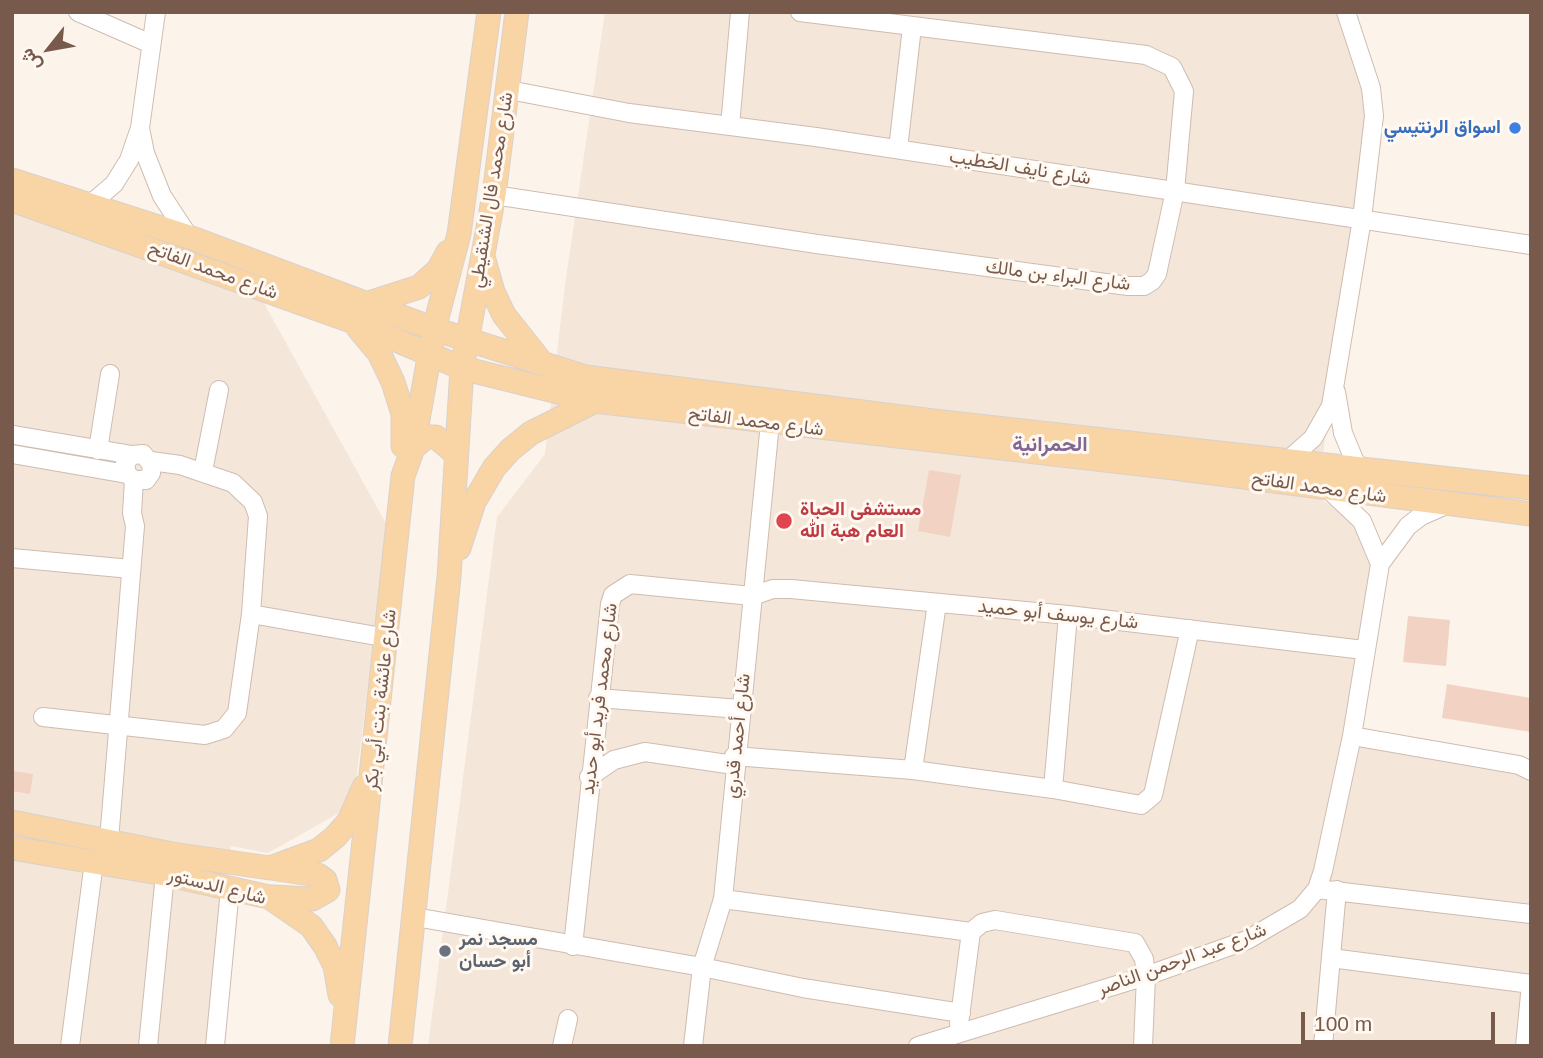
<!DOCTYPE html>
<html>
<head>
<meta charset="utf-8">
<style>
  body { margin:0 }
  #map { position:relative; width:1543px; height:1058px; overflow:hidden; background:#fcf4eb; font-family:Helvetica,Vazirmatn,sans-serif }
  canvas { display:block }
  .frame { position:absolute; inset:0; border:14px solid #785a4d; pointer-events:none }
  .north { position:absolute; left:14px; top:14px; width:70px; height:70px; -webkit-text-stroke:5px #fff9f2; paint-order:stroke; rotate:239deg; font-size:19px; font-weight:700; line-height:28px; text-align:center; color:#785a4d }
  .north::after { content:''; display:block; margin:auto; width:24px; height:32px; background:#785a4d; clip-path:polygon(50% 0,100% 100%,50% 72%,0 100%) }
  .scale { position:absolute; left:1301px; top:1012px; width:194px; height:32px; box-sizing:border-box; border:4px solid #785a4d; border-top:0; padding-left:9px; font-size:21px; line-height:24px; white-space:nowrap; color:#785a4d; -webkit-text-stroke:5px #fff9f2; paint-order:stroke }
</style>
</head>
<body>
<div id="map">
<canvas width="1543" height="1058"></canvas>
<div class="frame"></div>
<div class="north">ش</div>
<div class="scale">100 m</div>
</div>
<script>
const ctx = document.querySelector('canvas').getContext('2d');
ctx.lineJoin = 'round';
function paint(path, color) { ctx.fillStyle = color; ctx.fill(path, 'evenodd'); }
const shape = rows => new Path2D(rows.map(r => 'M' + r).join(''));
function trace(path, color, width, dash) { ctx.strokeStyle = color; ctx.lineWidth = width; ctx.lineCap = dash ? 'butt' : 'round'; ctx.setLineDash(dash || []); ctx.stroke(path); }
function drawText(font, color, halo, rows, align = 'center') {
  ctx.font = font + ' Helvetica,Vazirmatn,sans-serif'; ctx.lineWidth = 6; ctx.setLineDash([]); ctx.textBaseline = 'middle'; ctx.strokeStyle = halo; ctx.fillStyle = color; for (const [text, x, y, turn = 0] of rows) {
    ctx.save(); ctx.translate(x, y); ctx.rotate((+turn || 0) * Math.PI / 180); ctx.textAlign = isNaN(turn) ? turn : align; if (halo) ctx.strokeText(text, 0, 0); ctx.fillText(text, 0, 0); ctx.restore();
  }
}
paint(shape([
  [605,12,1342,12,1371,113,1317,497,1355,520,1373,563,1349,740,1531,769,1531,1046,428,1046,497,517,545,454,565,285],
  [12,213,264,303,388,527,353,805,268,853,231,846,214,1046,12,1046]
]), '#f4e6d9');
paint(shape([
  [929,470,961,475,950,537,918,531],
  [1408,616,1450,620,1446,666,1403,662],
  [1447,684,1531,698,1531,732,1442,718],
  [12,771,33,774,30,794,12,791]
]), '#f2d2c3');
const minor = shape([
  [78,12,151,44],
  [509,90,629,113,816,137,1531,245],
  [730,126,740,12],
  [140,128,145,153,162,196,189,237],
  [898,149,912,27],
  [494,195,817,244,1128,286,1144,286,1152,281,1157,274,1175,191,1184,91,1172,67,1146,55,800,12],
  [87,207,114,184,129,160,140,128,156,12],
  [1336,392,1343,433,1358,469],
  [14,435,132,455,143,454,152,465,151,473,146,480,134,480,127,474,125,463,132,455],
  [98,450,110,374],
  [12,454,127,474],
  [1286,462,1313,438,1331,406,1362,219,1374,116,1371,88,1346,12],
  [203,471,219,390],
  [1329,490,1362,521,1380,564],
  [12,558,131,569],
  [251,614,388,638],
  [598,698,740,709],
  [43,717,205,735,224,729,237,713,251,614,258,516,253,502,233,483,180,465,151,461],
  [1352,736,1519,765,1531,771],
  [734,756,913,770,1053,789,1141,805,1153,795,1190,629],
  [913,770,937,603],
  [589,777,614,760,645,752,734,765],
  [1053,789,1068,615],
  [109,840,135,526,132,513,134,480],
  [1317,889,1531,914],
  [723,899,971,932,959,1024],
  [415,917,702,967,803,988,961,1013],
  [971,932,982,923,995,920,1135,943,1144,959,1146,976,1143,1046],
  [573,946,610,604,613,595,630,584,752,596,773,589,791,589,1068,615,1364,650],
  [1331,958,1531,984,1525,1046],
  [70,1046,94,862],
  [148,1046,165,874],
  [215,1046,230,889],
  [562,1046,568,1019],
  [693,1046,702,967,723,899,770,423],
  [918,1046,1146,976,1247,940,1300,909,1317,889,1323,871,1352,736,1380,564,1408,526,1421,516,1446,505],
  [1323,1046,1337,890]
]);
const major = shape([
  [12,180,189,237,434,329,585,377,933,421,1531,488],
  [12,200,351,321,462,368,595,401,1166,467,1531,514],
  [484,260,493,292,504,315,542,363],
  [369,303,419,287,438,270,448,252],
  [358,328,379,353,393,382,403,414,403,446],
  [413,448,426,437,436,437,456,454],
  [459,548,474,502,494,468,510,450,531,433,595,401],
  [12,822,172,854,270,868,319,850,335,837,349,821,364,787],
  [12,848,165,874,269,897,311,926,325,946,335,966,340,995],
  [272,897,312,899,328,890,325,880,318,875,277,869],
  [342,1046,403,476,413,448,434,329,459,234,489,12],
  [400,1046,449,577,462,368,494,195,517,12]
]);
trace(minor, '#cfbcaf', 20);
trace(major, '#d9d1cd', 25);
trace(minor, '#fff', 18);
trace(major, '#f9d4a5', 23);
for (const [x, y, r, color] of [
  [1515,128,7,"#3f7fe0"],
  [784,521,9,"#e0444e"],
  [445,951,7,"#6b7280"]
]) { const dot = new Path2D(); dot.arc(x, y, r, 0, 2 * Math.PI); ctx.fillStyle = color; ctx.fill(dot); trace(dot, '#fff9f2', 2.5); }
drawText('bold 19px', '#366cbe', '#fff9f2', [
  ["اسواق الرنتيسي",1501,128]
], 'right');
drawText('19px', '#785a4d', '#fff9f2', [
  ["شارع نايف الخطيب",1020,168,9],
  ["شارع محمد فال الشنقيطي",492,190,-81],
  ["شارع محمد الفاتح",213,271,20],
  ["شارع البراء بن مالك",1058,276,7],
  ["شارع محمد الفاتح",756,422,7],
  ["شارع محمد الفاتح",1319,488,8],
  ["شارع يوسف أبو حميد",1058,615,6],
  ["شارع محمد فريد أبو حديد",600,699,-83],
  ["شارع عائشة بنت أبي بكر",381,700,-84],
  ["شارع أحمد قدري",738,736,-84],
  ["شارع الدستور",217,887,14],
  ["شارع عبد الرحمن الناصر",1182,960,-20]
]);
drawText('bold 19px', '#be3a42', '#fff9f2', [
  ["مستشفى الحياة",800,510],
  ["العام هبة الله",800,532]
], 'left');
drawText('bold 19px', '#5b616d', '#fff9f2', [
  ["مسجد نمر",459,940],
  ["أبو حسان",459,962]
], 'left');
drawText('bold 21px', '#816693', '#fff9f2', [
  ["الحمرانية",1050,445]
]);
</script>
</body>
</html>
